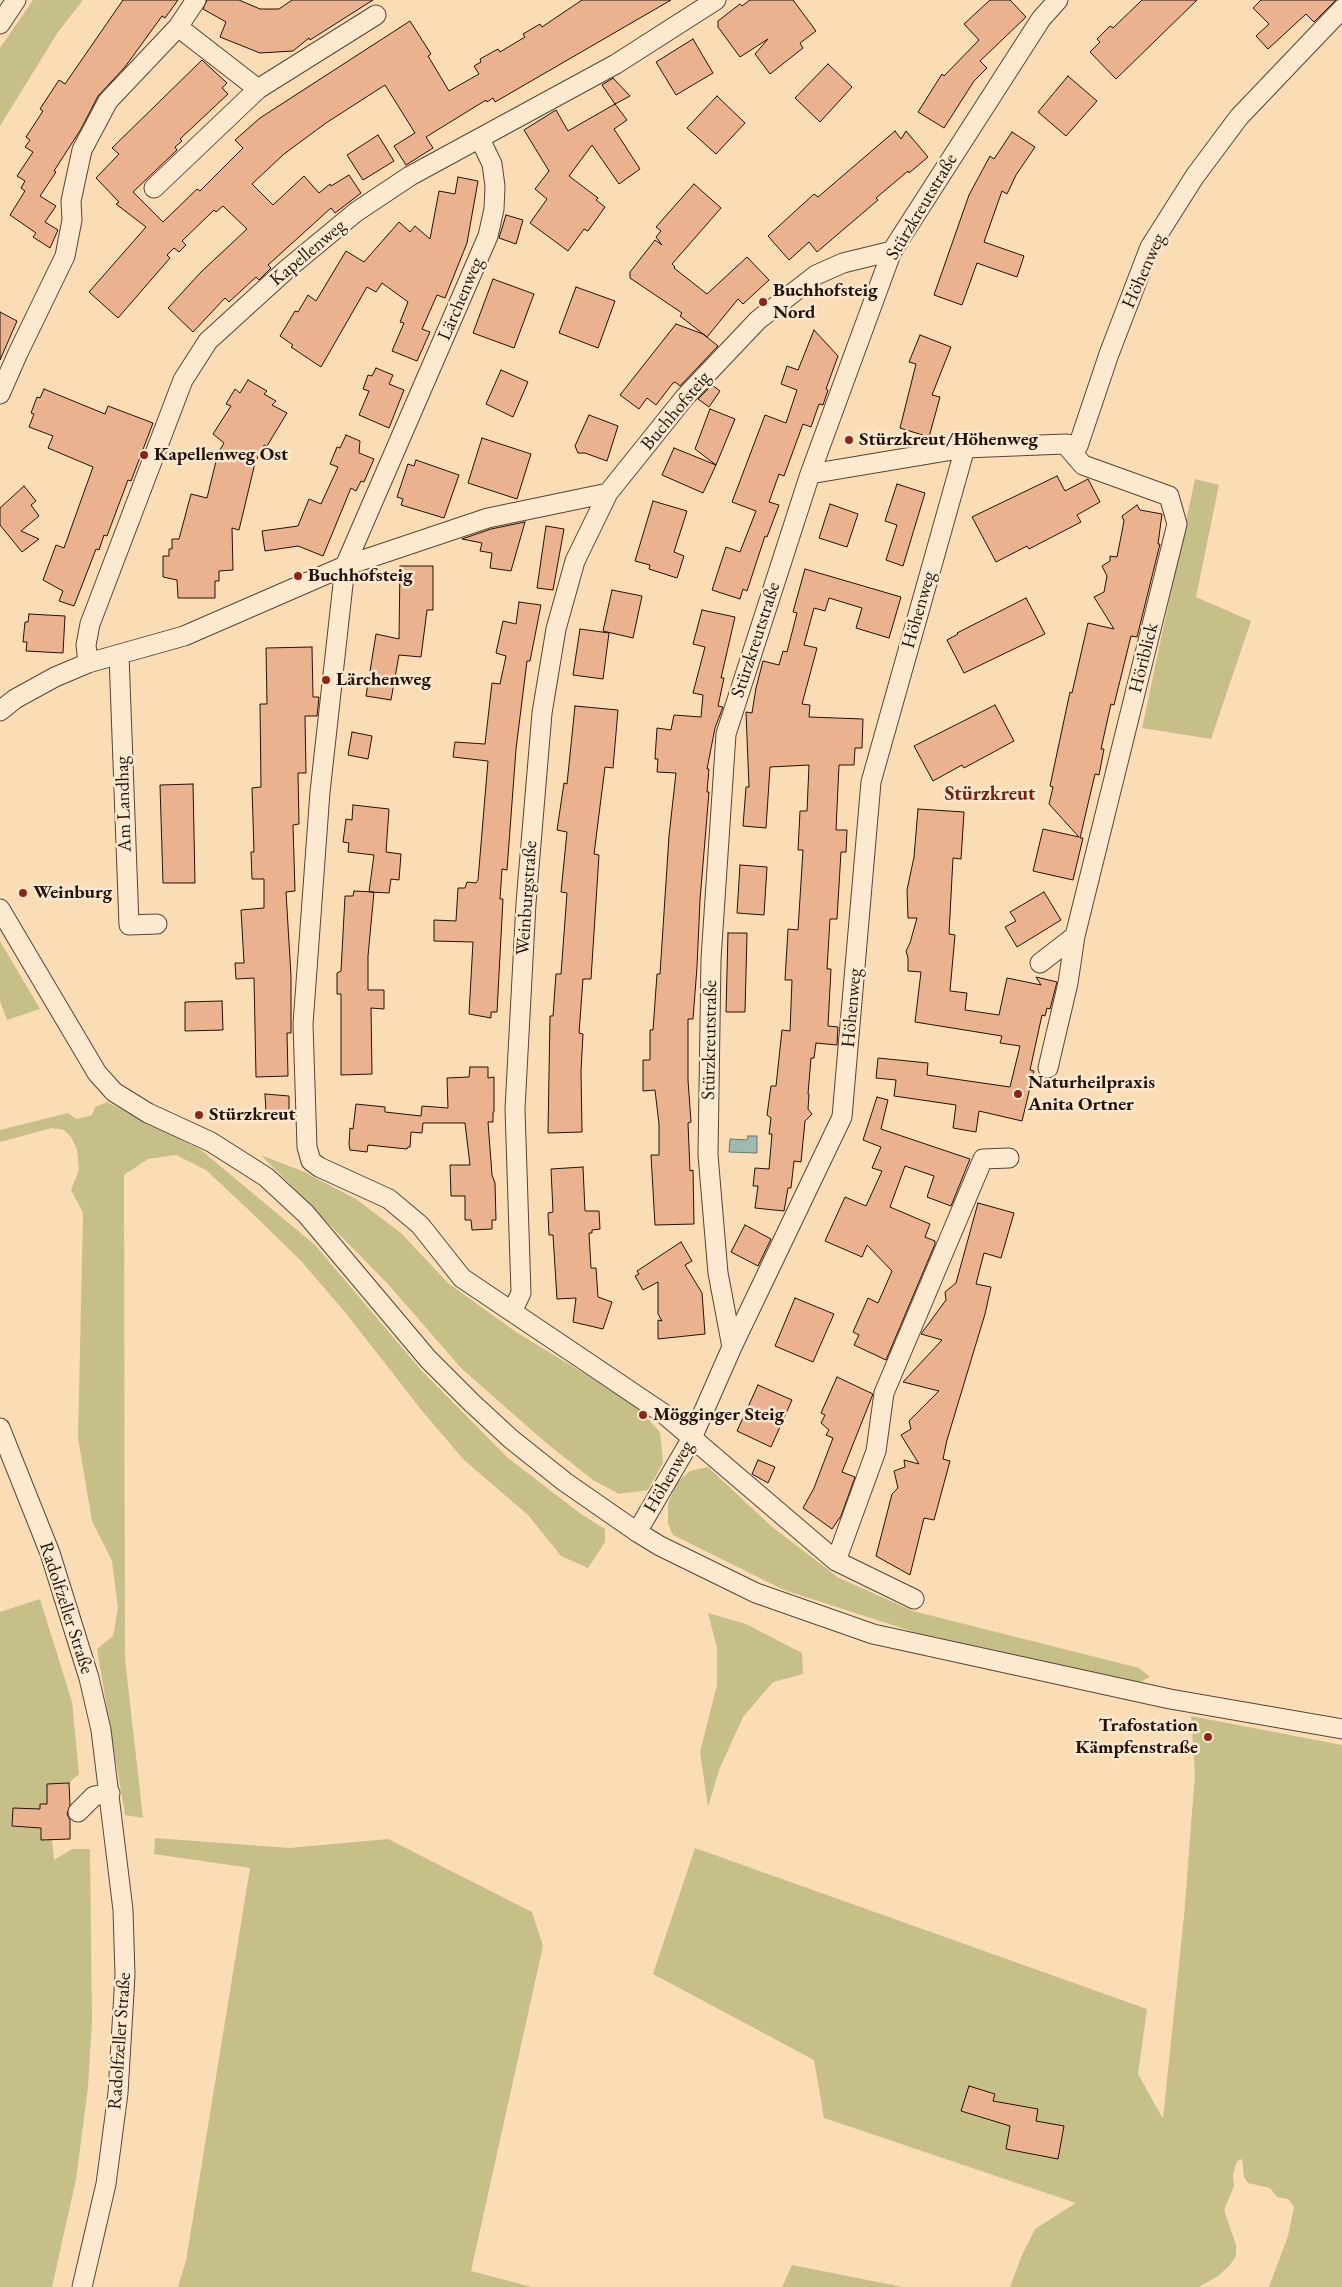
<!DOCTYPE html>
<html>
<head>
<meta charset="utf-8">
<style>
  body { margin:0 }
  canvas { display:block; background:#fbddb5 }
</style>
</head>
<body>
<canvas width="1342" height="2287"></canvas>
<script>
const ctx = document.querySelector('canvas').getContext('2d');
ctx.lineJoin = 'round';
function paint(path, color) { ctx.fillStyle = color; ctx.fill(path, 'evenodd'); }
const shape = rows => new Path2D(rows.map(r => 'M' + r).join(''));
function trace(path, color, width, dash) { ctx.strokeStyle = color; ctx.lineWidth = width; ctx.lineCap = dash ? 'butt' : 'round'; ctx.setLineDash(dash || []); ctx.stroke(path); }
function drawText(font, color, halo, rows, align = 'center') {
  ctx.font = font + ' "EB Garamond",serif'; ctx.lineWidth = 5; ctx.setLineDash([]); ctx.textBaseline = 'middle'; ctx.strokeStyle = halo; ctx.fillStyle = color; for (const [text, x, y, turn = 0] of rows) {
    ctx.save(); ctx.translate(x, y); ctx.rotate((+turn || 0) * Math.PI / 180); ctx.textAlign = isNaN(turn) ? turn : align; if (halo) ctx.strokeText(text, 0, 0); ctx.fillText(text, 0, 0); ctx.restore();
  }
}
paint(shape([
  [33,0,83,0,58,32,0,126,0,48],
  [1195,479,1219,485,1196,597,1251,621,1211,739,1142,728],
  [0,941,40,1009,7,1020,0,1001],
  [107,1102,201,1150,315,1245,421,1370,508,1458,581,1514,605,1529,605,1542,588,1568,561,1556,528,1515,464,1460,423,1412,344,1311,301,1261,255,1216,206,1170,176,1155,148,1159,124,1175,125,1659,143,1818,125,1815,97,1649,113,1636,118,1608,112,1561,92,1521,78,1438,83,1213,71,1190,79,1170,77,1149,71,1137,64,1130,52,1128,0,1142,0,1130,68,1113,77,1119,92,1115,95,1107],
  [261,1155,302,1171,356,1199,401,1233,448,1283,516,1332,634,1404,660,1432,663,1463,648,1490,619,1494,593,1480,545,1442,461,1368,387,1283],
  [708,1467,771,1526,839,1578,913,1611,1139,1668,1150,1677,1140,1682,917,1633,784,1590,673,1535,668,1524,668,1504,677,1482,690,1471],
  [40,1599,72,1702,79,1774,69,1783,47,1784,47,1804,40,1804,41,1839,52,1839,54,1860,72,1849,90,1849,92,2021,88,2088,76,2179,52,2287,0,2287,0,1612],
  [13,1808,29,1809,28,1827,12,1826],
  [708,1613,746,1624,802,1653,803,1674,773,1682,743,1717,719,1770,708,1807,700,1752,717,1685,717,1648],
  [1191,1716,1342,1745,1342,2287,1269,2287,1288,2236,1294,2207,1288,2199,1277,2197,1270,2188,1248,2183,1244,2177,1242,2159,1237,2161,1233,2174,1234,2186,1224,2210,1236,2245,1236,2256,1230,2265,1218,2276,1199,2287,1010,2287,1022,2255,1035,2229,1076,2203,824,2118,814,2060,653,1974,695,1848,1147,2009,1138,2074,1163,2119,1184,1916,1195,1774],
  [155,1838,289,1848,388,1839,532,1912,543,1946,471,2271,532,2287,178,2287,186,2261,250,1868,154,1854],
  [792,2265,903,2287,782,2287]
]), '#c6bf88');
const water = shape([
  [748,1136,757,1136,757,1153,729,1152,730,1139,747,1140,748,1136]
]);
paint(water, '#9fbbb1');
trace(water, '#6d776e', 1);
const building = shape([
  [123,0,178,0,165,18,162,16,125,67,98,96,81,129,54,171,56,172,40,196,56,206,45,222,58,230,50,248,33,237,36,233,10,215,25,191,21,188,25,181,17,176,33,152,25,147,30,140,26,137,43,111,40,109,59,80,65,84,123,0],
  [207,0,239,0,260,9,279,9,292,0,373,0,310,40,309,38,293,51,260,53,220,37,226,22,203,9,207,0],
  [582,0,671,0,495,102,493,98,487,102,486,100,426,137,433,148,406,165,394,146,415,133,385,85,326,123,284,154,252,184,273,205,304,176,319,193,330,184,331,186,349,175,361,193,335,213,331,208,268,265,271,268,259,280,256,277,229,302,225,298,193,332,168,308,201,272,247,229,223,206,216,212,214,210,182,241,186,245,179,252,174,248,167,255,170,258,118,318,89,292,146,227,116,204,119,202,96,178,119,154,112,148,202,60,227,83,222,88,228,94,180,139,182,141,175,147,177,150,133,192,163,222,197,189,200,191,243,148,235,140,260,118,410,21,431,54,428,56,449,91,479,74,474,66,481,62,480,59,498,49,500,52,525,37,523,34,540,24,542,27,582,0],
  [750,0,793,0,816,31,800,43,803,48,770,74,755,54,768,39,740,57,718,27,718,21,740,4,742,6,750,0],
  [990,0,1010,0,1026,17,980,61,987,68,974,81,944,128,918,112,942,74,944,76,979,40,964,24,990,0],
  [1142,0,1197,0,1116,79,1090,52,1100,42,1097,39,1110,26,1113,28,1142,0],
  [1261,0,1336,0,1314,22,1306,14,1268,49,1256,36,1269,24,1253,8,1261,0],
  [693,39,713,73,676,95,656,62,693,39],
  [828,64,852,87,820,122,795,98,828,64],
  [1068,76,1097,101,1066,136,1038,112,1068,76],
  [613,78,630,96,615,104,602,85,613,78],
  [717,96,745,123,716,154,687,128,717,96],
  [615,104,627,120,614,129,640,169,619,184,592,145,569,176,598,198,596,200,605,207,588,231,584,229,568,251,530,223,547,199,535,189,549,171,524,130,556,110,568,131,615,104],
  [895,131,901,139,906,131,928,157,909,173,908,171,876,198,878,200,817,252,809,242,789,260,768,236,814,194,818,197,895,131],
  [1012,132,1035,147,1016,175,1007,194,1002,191,984,242,1024,256,1017,277,977,263,962,305,934,295,969,195,990,156,994,159,1012,132],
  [378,135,394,161,363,180,347,155,378,135],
  [458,177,478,181,467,243,445,298,437,295,422,329,430,332,417,361,392,351,404,323,400,322,408,302,382,283,376,292,367,287,321,367,291,347,293,345,280,336,295,311,298,312,308,295,316,301,346,251,364,262,399,222,410,232,415,226,430,239,439,191,455,194,458,177],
  [694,184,721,208,672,264,675,267,674,268,707,294,747,257,769,280,743,304,738,299,707,337,680,316,682,313,630,278,630,272,655,240,662,245,656,237,661,231,656,227,694,184],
  [506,215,523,220,516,244,499,238,506,215],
  [493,279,534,294,514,348,473,333,493,279],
  [576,287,615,301,598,348,559,333,576,287],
  [0,312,17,321,0,360,0,312],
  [676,324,703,334,718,346,680,386,675,382,673,383,656,405,647,398,639,409,620,395,676,324],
  [814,330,838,356,826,389,828,390,823,405,819,404,811,427,803,424,784,476,779,474,769,502,779,505,767,537,765,536,747,591,743,589,740,599,712,590,726,547,740,552,756,511,732,502,765,415,786,423,797,390,781,384,787,366,798,370,814,330],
  [920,335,951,347,932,395,940,397,929,437,900,428,916,364,909,362,920,335],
  [376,368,393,375,389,384,404,390,389,428,359,415,369,391,363,389,368,375,372,376,376,368],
  [501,370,528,382,513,417,486,404,501,370],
  [248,380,267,391,264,394,276,401,272,405,287,413,267,446,264,445,255,463,239,530,232,528,233,570,219,571,219,581,215,581,215,598,178,598,177,580,163,577,163,556,169,556,169,549,172,549,172,539,179,539,191,494,207,498,218,453,224,443,213,434,231,406,226,404,235,389,240,393,248,380],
  [712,385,720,391,709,407,698,399,712,385],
  [44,389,105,414,108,406,153,423,131,481,128,480,107,536,104,535,99,550,96,549,74,606,59,601,63,591,43,580,56,545,64,548,93,467,48,448,53,436,29,427,34,414,31,413,37,397,40,398,44,389],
  [710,409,735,419,716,465,695,449,710,409],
  [589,415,618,426,607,461,585,453,578,453,575,446,589,415],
  [346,435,360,441,359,453,374,459,364,482,361,481,356,491,351,488,323,556,298,546,265,551,262,531,298,526,309,499,321,504,338,467,330,464,337,447,340,448,346,435],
  [482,438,531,454,517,499,468,483,482,438],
  [674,448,716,465,703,493,662,475,674,448],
  [416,460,459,475,444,518,401,505,403,499,397,497,408,464,414,466,416,460],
  [1057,476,1065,491,1088,479,1100,502,1077,515,1081,522,1029,549,1027,546,996,562,972,517,1057,476],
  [897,484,925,493,903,566,886,560,897,525,885,521,897,484],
  [24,486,36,501,31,505,39,516,21,531,39,539,22,552,0,525,0,508,24,486],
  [653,501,687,511,674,552,684,556,677,578,649,569,650,565,635,561,653,501],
  [830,504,858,514,847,547,819,538,830,504],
  [1137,505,1140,510,1162,514,1158,544,1160,544,1137,637,1131,636,1114,705,1111,704,1101,749,1104,749,1099,775,1095,774,1080,838,1083,838,1073,880,1033,871,1043,829,1079,837,1049,804,1053,787,1050,786,1070,692,1072,693,1088,623,1114,629,1094,597,1104,592,1107,576,1102,566,1110,561,1110,556,1117,557,1124,521,1122,516,1137,505],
  [525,522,511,571,490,568,492,553,480,551,482,543,462,539,491,529,525,522],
  [546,526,564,529,553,590,537,588,546,526],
  [400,566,433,566,433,610,427,610,421,657,399,655,391,700,366,696,376,634,399,639,400,566],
  [805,569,901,597,889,638,856,628,862,608,829,598,825,611,814,608,804,645,817,648,802,704,810,705,809,717,863,719,862,748,855,748,854,765,839,765,836,830,847,830,846,852,841,852,837,919,830,919,827,969,831,969,828,1026,838,1027,837,1045,816,1043,814,1058,811,1058,808,1094,809,1094,808,1109,812,1114,805,1121,801,1162,794,1161,791,1188,788,1188,784,1211,755,1208,758,1186,753,1186,755,1168,769,1169,772,1134,769,1134,771,1118,767,1115,771,1086,776,1086,782,1030,790,1031,792,980,785,980,788,929,798,930,803,850,798,850,800,811,807,811,809,765,770,767,766,828,743,826,746,787,749,787,746,712,752,713,756,688,763,661,779,665,783,651,787,652,797,613,793,612,805,569],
  [612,590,642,596,633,638,603,631,612,590],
  [1026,598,1045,634,964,673,947,640,958,634,957,633,1026,598],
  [519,602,541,605,530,661,527,661,516,749,507,870,502,869,500,899,503,899,497,1012,491,1012,491,1018,469,1014,473,942,434,941,434,920,456,921,458,888,465,888,467,882,476,883,478,880,488,761,453,757,455,742,485,744,492,683,500,684,506,656,496,653,503,621,516,624,519,602],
  [702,610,735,617,721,678,724,678,718,706,723,707,715,728,707,769,709,769,707,792,709,792,700,900,697,967,693,1019,688,1019,688,1080,691,1122,688,1123,690,1171,693,1170,694,1224,655,1225,651,1155,659,1155,659,1124,655,1090,643,1091,643,1060,650,1060,650,1030,653,1030,657,974,660,974,669,836,676,773,657,772,658,759,655,759,657,728,671,730,674,715,701,717,703,695,693,693,705,647,693,644,702,610],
  [29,614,65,616,63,653,26,651,27,642,23,642,25,622,28,622,29,614],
  [580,629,609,633,603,679,573,675,580,629],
  [312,647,313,697,319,697,317,716,305,716,306,773,298,773,299,824,293,825,295,891,286,892,291,976,291,1033,287,1033,288,1076,256,1077,254,978,236,979,235,963,244,963,241,910,264,908,264,879,252,879,251,852,254,852,252,788,261,787,260,704,267,704,266,648,312,647],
  [995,705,1014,741,964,768,962,765,933,781,914,746,995,705],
  [575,706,618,710,613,768,605,767,594,854,599,855,591,979,583,979,579,1033,583,1034,581,1071,582,1132,548,1133,550,1016,553,1016,556,974,561,974,567,893,561,892,567,832,557,830,564,783,567,784,575,706],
  [352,732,372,736,368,759,348,755,352,732],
  [193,784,195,883,163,883,160,785,193,784],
  [353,805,389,809,386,852,401,854,399,880,391,879,389,893,369,892,374,855,348,852,349,843,343,842,346,819,352,820,353,805],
  [918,809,964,812,961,859,953,858,949,934,955,935,950,991,967,993,965,1010,999,1015,1007,978,1041,985,1036,977,1057,982,1050,1009,1047,1008,1045,1016,1042,1015,1030,1070,1034,1071,1022,1121,979,1111,976,1132,953,1128,956,1105,894,1096,896,1080,876,1078,878,1058,928,1063,927,1075,1010,1087,1020,1046,1000,1043,1002,1036,915,1022,921,972,908,971,908,958,906,951,910,943,917,918,908,918,907,890,914,857,918,809],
  [740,865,767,867,764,915,737,913,740,865],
  [354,891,374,892,368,956,368,990,384,990,384,1009,371,1008,372,1074,341,1075,341,994,337,994,337,973,341,971,345,896,353,896,354,891],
  [1044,892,1061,920,1017,947,1005,927,1016,921,1010,912,1044,892],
  [728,933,747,933,745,1012,726,1012,728,933],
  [222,1001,223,1030,185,1031,185,1002,222,1001],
  [470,1067,488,1067,488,1078,494,1077,494,1112,493,1112,493,1122,488,1122,492,1175,495,1183,496,1220,492,1220,492,1229,472,1230,471,1220,465,1220,465,1196,451,1196,450,1165,470,1165,465,1123,423,1123,422,1133,411,1132,410,1147,408,1147,407,1149,368,1145,367,1152,350,1150,349,1144,350,1128,353,1129,356,1104,385,1107,385,1112,421,1116,422,1106,448,1108,447,1078,469,1077,470,1067],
  [265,1094,289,1096,289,1111,266,1112,265,1094],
  [877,1097,888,1100,881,1129,970,1159,951,1206,927,1197,934,1176,905,1166,890,1207,930,1224,925,1237,935,1241,935,1244,886,1360,854,1345,859,1335,853,1332,868,1298,878,1303,892,1271,867,1245,862,1257,825,1241,845,1197,866,1206,882,1171,872,1168,881,1147,863,1140,877,1097],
  [583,1167,585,1211,599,1211,600,1229,592,1230,592,1233,589,1233,591,1268,596,1268,598,1297,612,1302,603,1329,573,1322,576,1298,557,1299,553,1235,549,1235,548,1213,553,1212,551,1169,583,1167],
  [978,1203,1014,1213,1001,1258,984,1253,976,1284,991,1287,985,1314,947,1440,943,1459,950,1461,934,1520,924,1518,910,1575,876,1556,892,1494,898,1488,894,1471,905,1467,904,1460,919,1464,901,1435,911,1429,909,1421,939,1391,903,1382,942,1340,921,1334,946,1300,945,1292,956,1283,978,1203],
  [745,1225,771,1239,758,1266,731,1252,745,1225],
  [681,1242,692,1261,685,1265,702,1293,705,1334,658,1339,658,1320,662,1321,658,1314,658,1282,643,1290,635,1276,639,1274,637,1271,681,1242],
  [795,1298,834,1314,813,1362,775,1346,795,1298],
  [837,1377,873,1394,842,1472,855,1477,841,1516,832,1529,803,1508,814,1488,833,1438,826,1435,829,1430,821,1423,825,1415,821,1413,837,1377],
  [758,1385,792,1400,771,1447,737,1431,758,1385],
  [758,1460,775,1467,768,1483,752,1474,758,1460],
  [69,1783,70,1805,67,1814,70,1820,70,1839,41,1840,41,1828,12,1826,13,1808,40,1809,40,1804,47,1804,47,1784,69,1783],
  [969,2086,995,2094,993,2101,1038,2109,1036,2121,1064,2126,1058,2159,1006,2149,1010,2126,961,2111,969,2086]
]);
paint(building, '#ebb28f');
trace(building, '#23110a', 1);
const minor = shape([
  [0,24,16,0],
  [178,27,258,89],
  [480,139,492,164,495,186,494,209,488,236,345,566,320,792,303,1024,307,1147,311,1161,319,1167,389,1199,420,1225,462,1278,664,1414,836,1561,914,1599],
  [154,188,258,89,376,15],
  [0,394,18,353,65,256,72,220,71,201,82,150,108,101,178,27,196,0],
  [810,474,965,448],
  [119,655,129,925,157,924],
  [88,663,86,645,90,624,183,380,208,341,286,270,356,212,410,176,616,64,716,0],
  [0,711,15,699,55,677,88,663,184,636,345,566,488,518,608,493,685,397,758,320,816,275,843,263,892,251],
  [0,909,97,1073,114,1092,148,1113,211,1142,266,1177,306,1214,428,1359,472,1403,511,1439,565,1482,637,1532,660,1546,756,1593,873,1634,1170,1699,1342,1729],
  [1040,963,1075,936,1177,524,1169,496,1083,465,1065,444],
  [1048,1068,1068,983,1075,936],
  [512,1312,521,1293,515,1109,526,903,542,713,556,629,575,561,608,493],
  [732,1347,718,1273,708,1155,711,959,726,734,810,474,892,251,1041,19,1058,0],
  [0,1428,50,1553,89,1678,101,1730,123,1910,125,1975,118,2093,106,2184,82,2287],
  [637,1532,692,1438,732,1347,842,1117,871,782,965,448,1065,444,1078,446,1109,354,1150,247,1195,176,1239,117,1342,9],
  [836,1561,876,1451,884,1393,983,1159,1009,1158],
  [78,1812,94,1796,110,1793]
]);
trace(minor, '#594435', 21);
trace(minor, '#fce9cf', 19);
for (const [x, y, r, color] of [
  [763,302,5,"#8f2418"],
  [849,440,5,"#8f2418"],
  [144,455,5,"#8f2418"],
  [298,576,5,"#8f2418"],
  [326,680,5,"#8f2418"],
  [23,893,5,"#8f2418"],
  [1018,1094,5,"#8f2418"],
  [199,1115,5,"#8f2418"],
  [643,1415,5,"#8f2418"],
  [1208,1737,5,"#8f2418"]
]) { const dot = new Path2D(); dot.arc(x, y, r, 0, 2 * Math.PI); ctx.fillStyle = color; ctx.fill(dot); trace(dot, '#fce9cf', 2); }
drawText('19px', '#23110a', '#fce9cf', [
  ["Stürzkreutstraße",922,207,-59],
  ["Kapellenweg",308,253,-40],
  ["Höhenweg",1144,271,-66],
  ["Lärchenweg",461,299,-67],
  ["Buchhofsteig",676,411,-50],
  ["Höhenweg",919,610,-74],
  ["Stürzkreutstraße",756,640,-72],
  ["Höriblick",1144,658,-76],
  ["Am Landhag",124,804,-92],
  ["Weinburgstraße",527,898,-86],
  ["Höhenweg",852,1008,-85],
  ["Stürzkreutstraße",710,1040,-89],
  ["Höhenweg",669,1477,-60],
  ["Radolfzeller Straße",66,1608,72],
  ["Radolfzeller Straße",120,2041,-86]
]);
drawText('bold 19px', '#23110a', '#fce9cf', [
  ["Buchhofsteig",773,291],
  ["Nord",773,313],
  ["Stürzkreut/Höhenweg",859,440],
  ["Kapellenweg Ost",154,455],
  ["Buchhofsteig",308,576],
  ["Lärchenweg",336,680],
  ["Weinburg",33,893],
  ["Naturheilpraxis",1028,1083],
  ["Anita Ortner",1028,1105],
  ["Stürzkreut",209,1115],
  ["Mögginger Steig",653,1415],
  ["Trafostation",1198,1726,"right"],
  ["Kämpfenstraße",1198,1748,"right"]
], 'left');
drawText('bold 20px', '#7a1f14', '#fce9cf', [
  ["Stürzkreut",990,795]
]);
</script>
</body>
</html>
